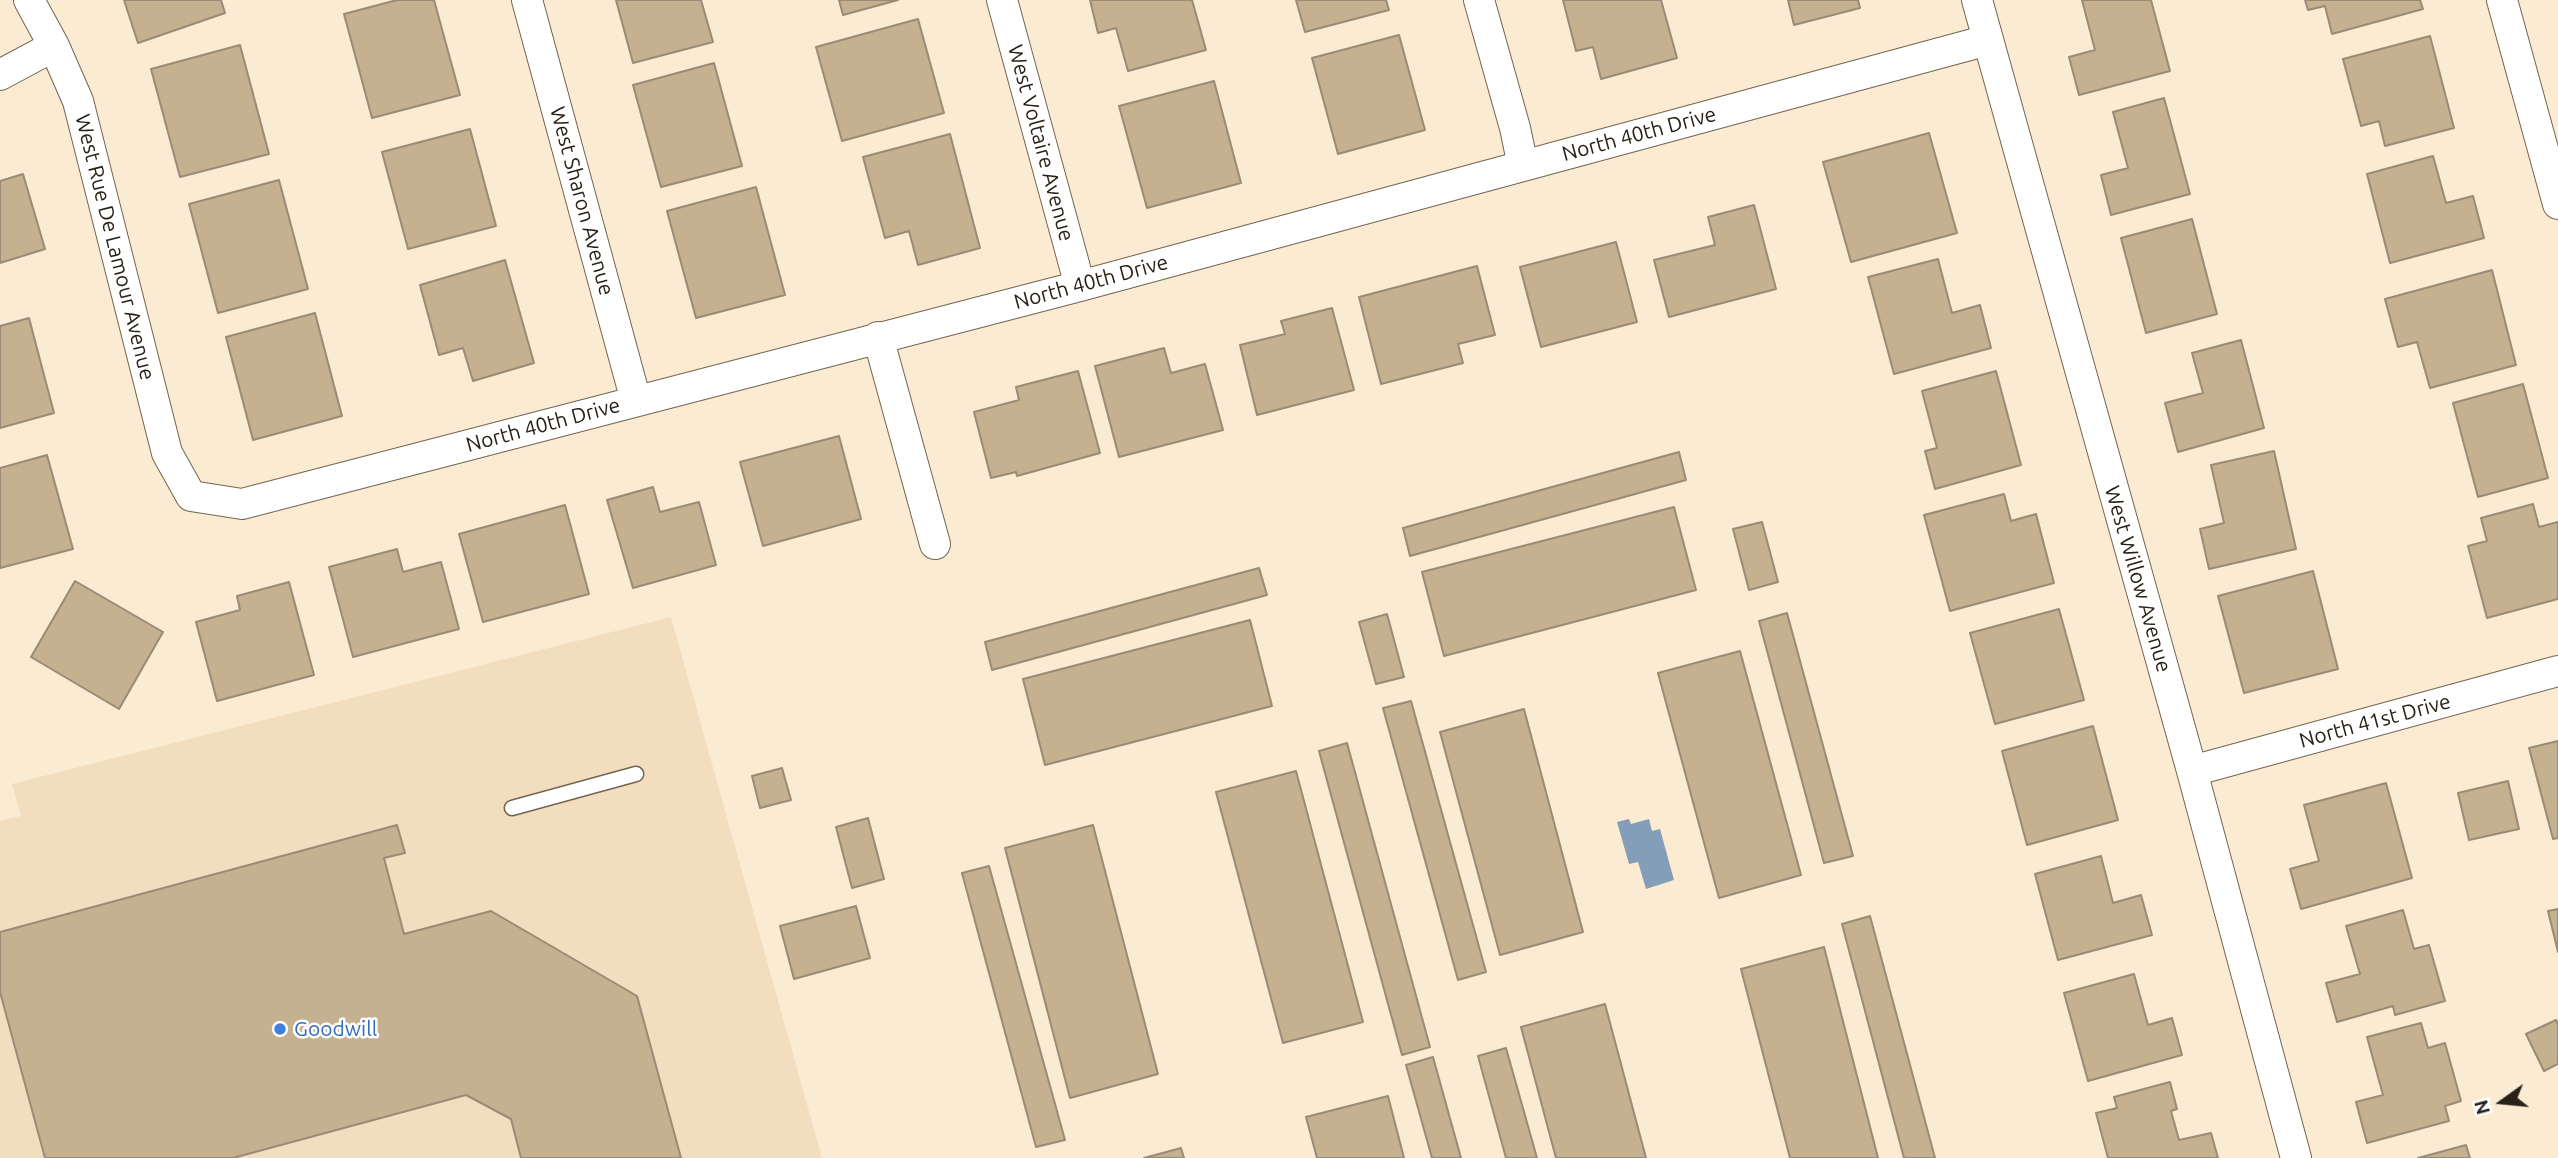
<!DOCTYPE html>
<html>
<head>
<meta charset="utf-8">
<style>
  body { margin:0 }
  #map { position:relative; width:2558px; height:1158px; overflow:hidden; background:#fbebd3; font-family:Ubuntu,sans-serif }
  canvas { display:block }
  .north { position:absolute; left:2467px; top:1067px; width:70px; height:70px; -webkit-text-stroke:5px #fff; paint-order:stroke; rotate:255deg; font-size:19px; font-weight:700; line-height:28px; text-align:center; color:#272118 }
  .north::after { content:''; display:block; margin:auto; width:24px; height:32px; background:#272118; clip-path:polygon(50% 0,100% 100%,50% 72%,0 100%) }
</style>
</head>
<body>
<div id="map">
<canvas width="2558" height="1158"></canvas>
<div class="north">N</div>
</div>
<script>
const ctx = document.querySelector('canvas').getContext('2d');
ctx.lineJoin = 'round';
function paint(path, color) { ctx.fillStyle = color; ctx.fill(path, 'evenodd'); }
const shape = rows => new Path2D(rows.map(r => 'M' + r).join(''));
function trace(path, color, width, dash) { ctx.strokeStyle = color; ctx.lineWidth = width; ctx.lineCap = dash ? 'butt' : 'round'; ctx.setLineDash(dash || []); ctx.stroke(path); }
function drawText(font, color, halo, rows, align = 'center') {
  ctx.font = font + ' Ubuntu,sans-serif'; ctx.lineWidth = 5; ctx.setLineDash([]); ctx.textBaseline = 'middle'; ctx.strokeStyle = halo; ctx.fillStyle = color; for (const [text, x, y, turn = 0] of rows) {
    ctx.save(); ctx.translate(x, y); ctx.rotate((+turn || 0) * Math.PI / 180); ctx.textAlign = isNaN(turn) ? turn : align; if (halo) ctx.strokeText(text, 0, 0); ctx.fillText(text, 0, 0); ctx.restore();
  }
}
paint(shape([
  [671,617,822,1158,0,1158,0,821,21,816,12,784]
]), '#f2debf');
paint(shape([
  [1629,819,1631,824,1649,819,1652,831,1660,829,1674,880,1646,889,1638,862,1629,864,1617,822]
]), '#849eb9');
const building = shape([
  [124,0,221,0,225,13,138,43,124,0],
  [397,0,434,0,460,95,372,118,344,14,397,0],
  [616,0,701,0,713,42,633,63,616,0],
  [839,0,898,0,843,15,839,0],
  [1090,0,1192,0,1206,50,1128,71,1116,28,1098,33,1090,0],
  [1296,0,1386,0,1389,10,1305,32,1296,0],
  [1563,0,1661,0,1677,58,1601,79,1593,47,1576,51,1563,0],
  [1788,0,1858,0,1860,8,1794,25,1788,0],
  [2082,0,2151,0,2170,71,2079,95,2069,57,2095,50,2082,0],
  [2305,0,2420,0,2423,9,2332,34,2325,6,2308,10,2305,0],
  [918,19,944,113,842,141,816,47,918,19],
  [1399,35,1425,130,1338,154,1312,58,1399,35],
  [2430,36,2454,128,2385,146,2379,121,2361,126,2343,59,2430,36],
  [240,45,269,154,180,177,151,69,240,45],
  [714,63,742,166,661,187,633,85,714,63],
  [1214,81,1241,183,1147,208,1119,106,1214,81],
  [2164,98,2190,194,2111,215,2101,175,2128,168,2113,112,2164,98],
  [470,129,496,226,408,249,382,152,470,129],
  [1929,133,1957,233,1851,262,1823,162,1929,133],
  [950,134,980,248,918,265,909,231,885,238,863,157,950,134],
  [2433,156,2446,203,2473,196,2484,238,2390,263,2367,174,2433,156],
  [23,174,45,249,0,263,0,181,23,174],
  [279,180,308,289,218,313,189,204,279,180],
  [756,187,785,295,696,318,667,211,756,187],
  [1754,205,1776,289,1669,317,1654,260,1715,245,1708,217,1754,205],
  [2192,219,2217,314,2146,333,2121,238,2192,219],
  [1616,242,1637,322,1541,347,1520,267,1616,242],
  [1938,259,1952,313,1980,305,1991,348,1894,374,1868,277,1938,259],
  [505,260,534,363,473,381,463,348,439,355,420,285,505,260],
  [1477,266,1495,335,1458,344,1463,363,1381,384,1359,297,1477,266],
  [2492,270,2516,365,2430,388,2417,342,2398,347,2385,299,2492,270],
  [1332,308,1354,390,1257,415,1240,345,1285,334,1281,321,1332,308],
  [315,313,342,416,253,440,226,337,315,313],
  [29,318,54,413,0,428,0,326,29,318],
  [2241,340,2264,428,2178,452,2165,403,2203,393,2192,353,2241,340],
  [1164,348,1171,373,1205,364,1223,430,1119,457,1095,366,1164,348],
  [1078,371,1100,453,1017,476,1016,472,991,478,974,412,1019,400,1016,387,1078,371],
  [1996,371,2021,465,1935,489,1925,451,1937,448,1922,391,1996,371],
  [2523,384,2548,478,2478,497,2453,403,2523,384],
  [839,436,861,519,763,546,740,462,839,436],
  [2274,451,2296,549,2209,569,2200,529,2224,523,2211,465,2274,451],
  [1679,452,1686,480,1410,556,1403,528,1679,452],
  [47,455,73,549,0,568,0,468,47,455],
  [653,487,660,512,699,502,716,565,633,588,607,500,653,487],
  [2004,494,2011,521,2036,514,2054,583,1950,611,1924,515,2004,494],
  [2533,504,2539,527,2558,522,2558,599,2487,618,2468,546,2487,541,2481,518,2533,504],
  [565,505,589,594,483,622,459,534,565,505],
  [1674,507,1696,590,1444,656,1422,572,1674,507],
  [1762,522,1778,582,1749,590,1733,529,1762,522],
  [397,549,403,572,441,562,459,629,353,657,329,567,397,549],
  [1259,568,1267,595,992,670,985,642,1259,568],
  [2313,571,2338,669,2244,693,2218,596,2313,571],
  [75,581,163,632,119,709,31,657,75,581],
  [289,582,314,675,217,701,196,622,240,610,237,596,289,582],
  [2059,609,2084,700,1995,724,1970,633,2059,609],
  [1787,613,1853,856,1824,863,1759,621,1787,613],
  [1387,614,1404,677,1376,684,1359,622,1387,614],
  [1250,620,1272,706,1045,765,1023,679,1250,620],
  [1740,651,1801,875,1719,898,1658,673,1740,651],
  [1411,701,1486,972,1458,980,1383,708,1411,701],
  [1524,709,1583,932,1500,955,1440,732,1524,709],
  [2093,726,2118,820,2027,845,2002,751,2093,726],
  [2558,741,2558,838,2553,839,2529,748,2558,741],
  [1347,743,1430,1047,1402,1055,1319,751,1347,743],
  [782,768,791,800,760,808,752,776,782,768],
  [1296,771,1363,1022,1283,1043,1216,792,1296,771],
  [2508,781,2519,829,2469,840,2458,793,2508,781],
  [2386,783,2412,878,2301,909,2290,869,2319,861,2304,805,2386,783],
  [868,818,884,879,852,888,836,827,868,818],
  [397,825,405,853,384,858,404,934,491,911,637,996,681,1158,521,1158,511,1119,466,1095,233,1158,45,1158,0,992,0,932,397,825],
  [1093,825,1158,1074,1070,1098,1005,848,1093,825],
  [2101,856,2113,903,2141,895,2152,935,2058,960,2035,874,2101,856],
  [989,866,1065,1140,1036,1147,962,873,989,866],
  [856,906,870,958,794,979,780,926,856,906],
  [2558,909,2558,952,2548,911,2558,909],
  [2403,910,2414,949,2429,945,2445,1001,2395,1015,2393,1006,2337,1022,2326,983,2360,974,2346,926,2403,910],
  [1870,916,1935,1158,1904,1158,1842,924,1870,916],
  [1824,947,1878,1158,1790,1158,1741,969,1824,947],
  [2134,974,2148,1025,2172,1018,2182,1055,2088,1081,2064,993,2134,974],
  [1605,1004,1646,1158,1556,1158,1521,1027,1605,1004],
  [2556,1020,2558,1024,2558,1064,2544,1071,2526,1034,2556,1020],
  [2421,1023,2428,1048,2445,1043,2461,1101,2445,1106,2449,1121,2367,1143,2356,1102,2383,1095,2367,1037,2421,1023],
  [1506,1048,1537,1158,1506,1158,1478,1056,1506,1048],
  [1433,1057,1461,1158,1432,1158,1406,1065,1433,1057],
  [2170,1082,2177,1109,2171,1111,2179,1140,2211,1133,2218,1158,2108,1158,2096,1113,2117,1108,2114,1097,2170,1082],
  [1388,1096,1404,1158,1317,1158,1306,1117,1388,1096],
  [2466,1145,2470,1158,2418,1158,2466,1145],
  [1181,1148,1184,1158,1144,1158,1181,1148]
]);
paint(building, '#c5b090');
trace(building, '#998b75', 2);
const service = shape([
  [512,808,636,774]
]);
const minor = shape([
  [29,0,54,46,78,101,167,453,191,496,242,504,1080,286,1988,40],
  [527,0,636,401],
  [1002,0,1080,286],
  [1479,0,1515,128,1523,166],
  [1977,0,2192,771,2296,1158],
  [2502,0,2558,204],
  [0,75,54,46],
  [878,337,935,544],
  [2192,771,2558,671]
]);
trace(service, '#726550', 17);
trace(minor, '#726550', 32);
trace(service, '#fff', 14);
trace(minor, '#fff', 30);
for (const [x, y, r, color] of [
  [280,1029,7,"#3f7fe0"]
]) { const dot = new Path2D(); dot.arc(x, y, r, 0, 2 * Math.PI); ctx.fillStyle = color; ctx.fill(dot); trace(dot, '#fff', 2.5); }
drawText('21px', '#272118', '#fff', [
  ["North 40th Drive",1639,134,-15],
  ["West Voltaire Avenue",1041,143,75],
  ["West Sharon Avenue",582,201,75],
  ["West Rue De Lamour Avenue",115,247,76],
  ["North 40th Drive",1091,282,-15],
  ["North 40th Drive",543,425,-15],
  ["West Willow Avenue",2138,579,74],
  ["North 41st Drive",2375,721,-15]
]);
drawText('21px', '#366cbe', '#fff', [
  ["Goodwill",294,1029]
], 'left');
</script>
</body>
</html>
